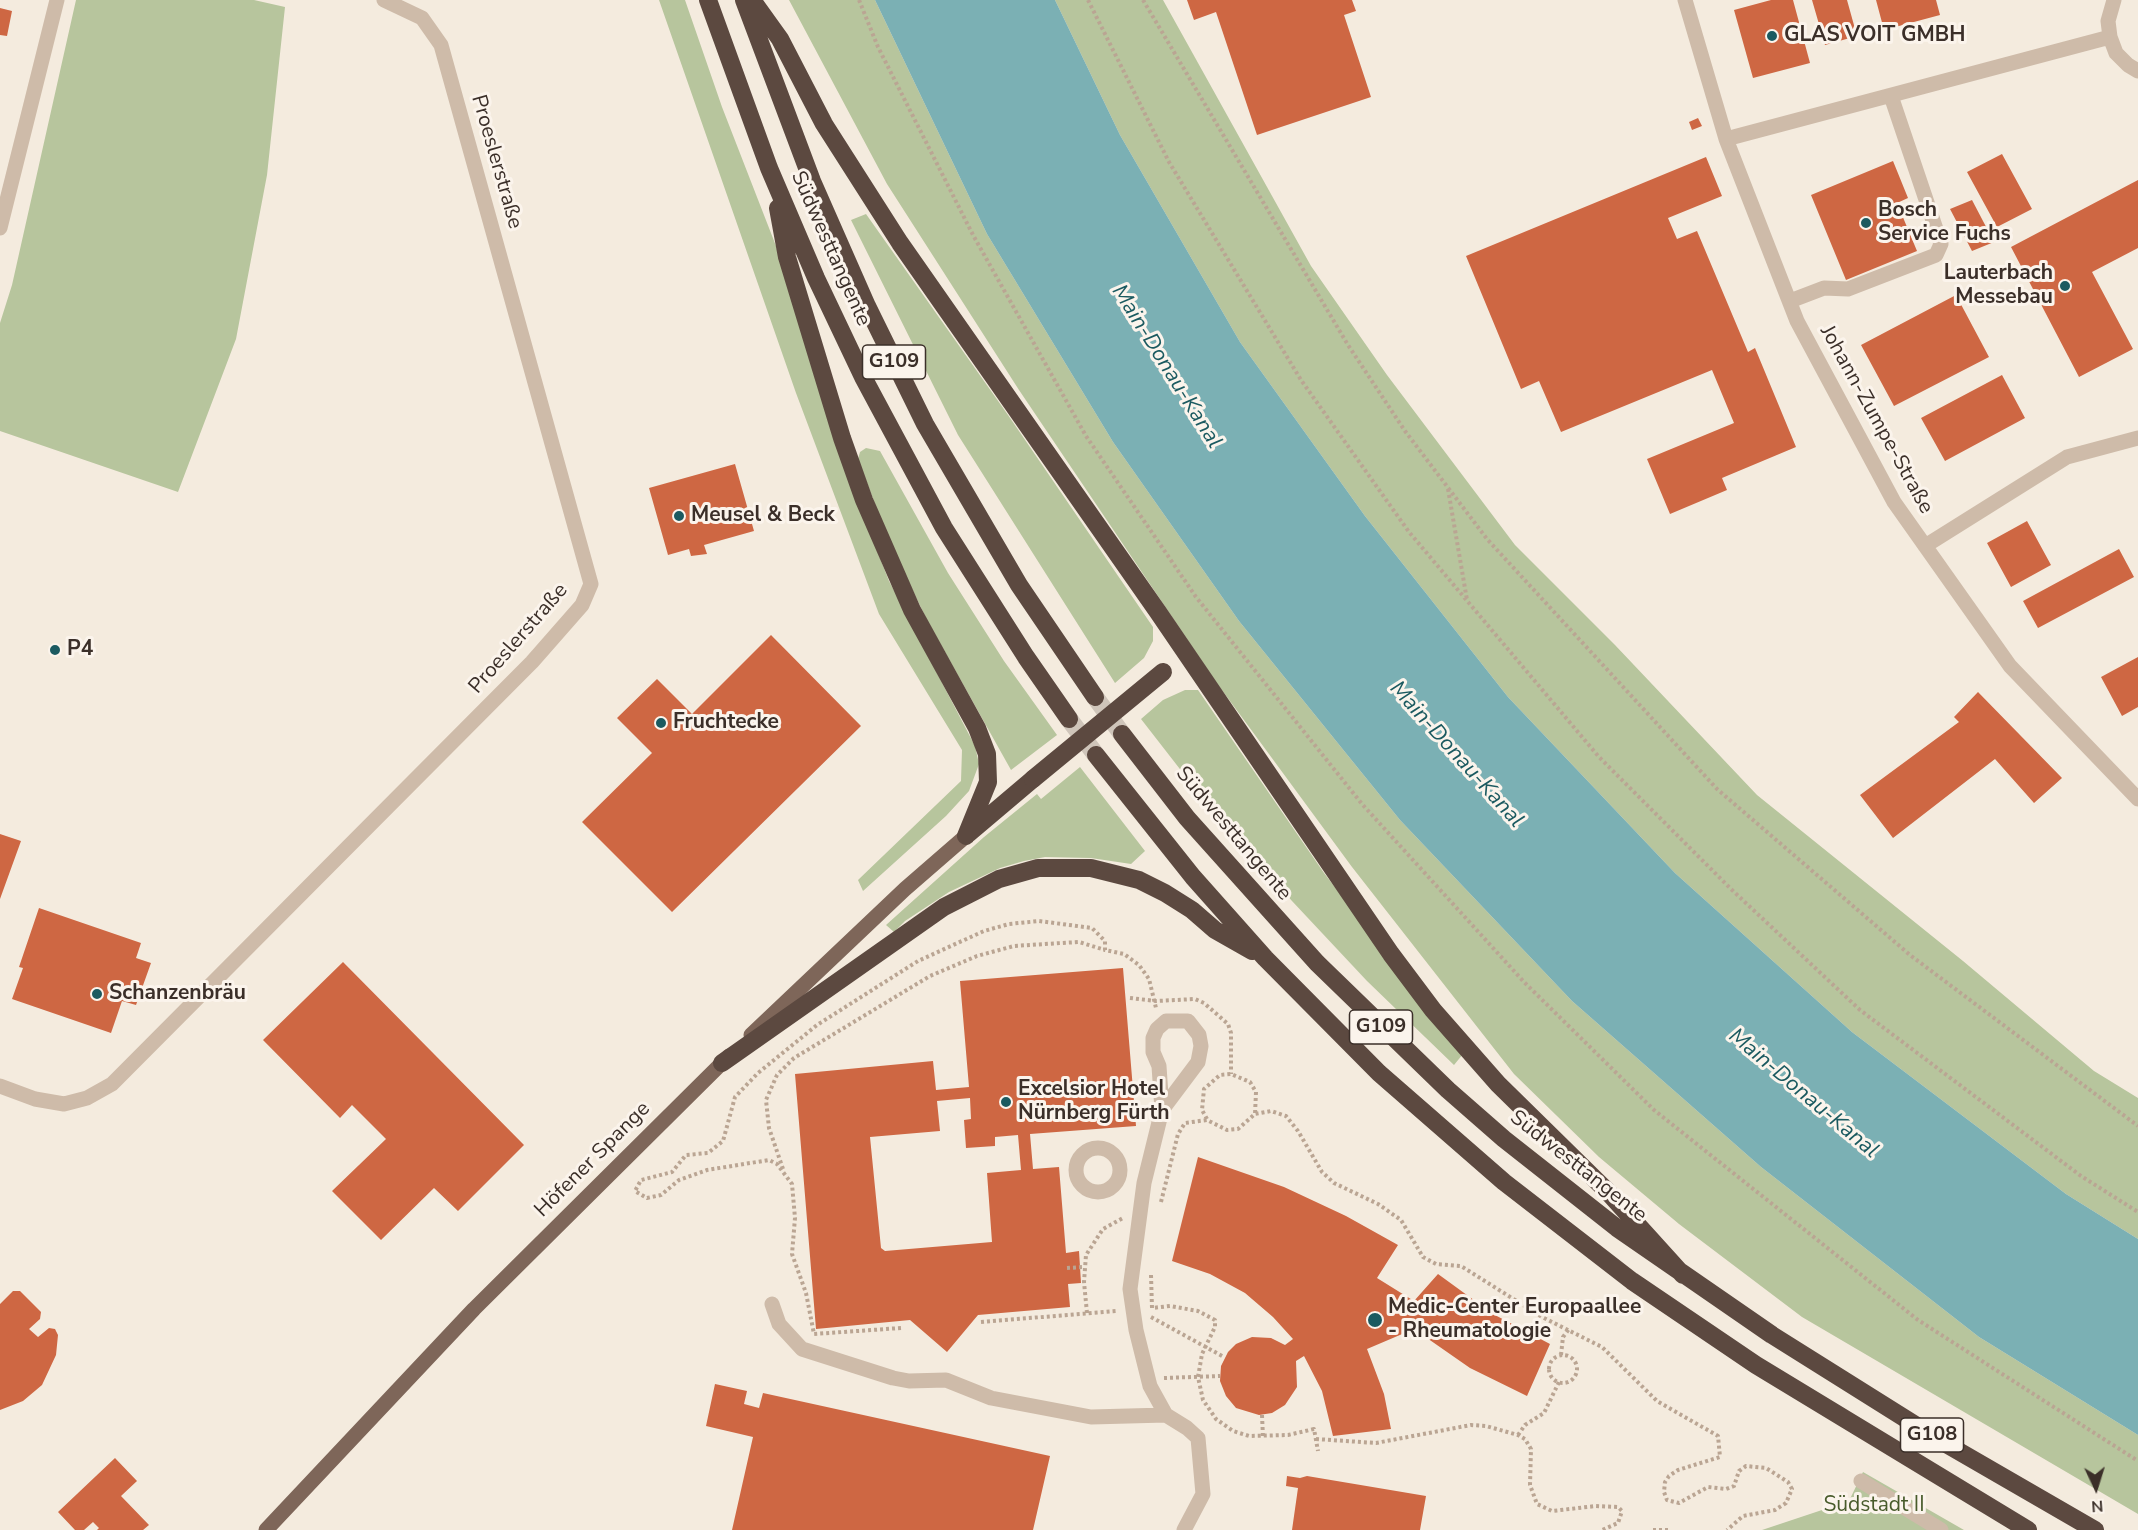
<!DOCTYPE html>
<html>
<head>
<meta charset="utf-8">
<style>
  body { margin:0 }
  #map { position:relative; width:2138px; height:1530px; overflow:hidden; background:#f4ebde; font-family:"Nunito Sans",sans-serif }
  canvas { display:block }
  .north { position:absolute; left:2066px; top:1458px; width:60px; height:60px; -webkit-text-stroke:4px #fbf4ec; paint-order:stroke; rotate:176deg; font-size:16px; font-weight:700; line-height:24px; text-align:center; color:#3b2f29 }
  .north::after { content:''; display:block; margin:auto; width:21px; height:27px; background:#3b2f29; clip-path:polygon(50% 0,100% 100%,50% 72%,0 100%) }
</style>
</head>
<body>
<div id="map">
<canvas width="2138" height="1530"></canvas>
<div class="north">N</div>
</div>
<script>
const ctx = document.querySelector('canvas').getContext('2d');
ctx.lineJoin = 'round';
function paint(path, color) { ctx.fillStyle = color; ctx.fill(path, 'evenodd'); }
const shape = rows => new Path2D(rows.map(r => 'M' + r).join(''));
function trace(path, color, width, dash) { ctx.strokeStyle = color; ctx.lineWidth = width; ctx.lineCap = dash ? 'butt' : 'round'; ctx.setLineDash(dash || []); ctx.stroke(path); }
function drawText(font, color, halo, rows, align = 'center') {
  ctx.font = font + ' "Nunito Sans",sans-serif'; ctx.lineWidth = 6; ctx.setLineDash([]); ctx.textBaseline = 'middle'; ctx.strokeStyle = halo; ctx.fillStyle = color; for (const [text, x, y, turn = 0] of rows) {
    ctx.save(); ctx.translate(x, y); ctx.rotate((+turn || 0) * Math.PI / 180); ctx.textAlign = isNaN(turn) ? turn : align; if (halo) ctx.strokeText(text, 0, 0); ctx.fillText(text, 0, 0); ctx.restore();
  }
}
paint(shape([
  [76,0,254,0,285,7,267,175,236,339,178,492,0,431,0,323,12,285],
  [659,0,685,0,722,107,776,246,841,459,889,581,975,746,979,764,969,791,946,816,863,891,858,880,961,781,962,750,879,614,796,393],
  [789,0,875,0,987,234,1113,442,1239,621,1400,820,1572,1001,1761,1167,1979,1337,2138,1435,2138,1514,1802,1317,1679,1224,1599,1157,1514,1074,1352,867,1216,682,1019,390,887,184],
  [1055,0,1163,0,1311,266,1387,375,1515,545,1615,645,1757,795,1963,961,2094,1071,2138,1098,2138,1239,2066,1194,1852,1032,1675,873,1508,697,1365,516,1240,342,1120,135],
  [866,214,1008,415,1153,627,1153,641,1144,658,1115,683,958,435,851,220],
  [866,448,880,451,948,573,1004,661,1057,735,1011,770,926,618,889,541,858,459,860,452],
  [1185,690,1198,690,1324,873,1463,1054,1454,1065,1367,981,1292,901,1211,809,1141,719,1163,700],
  [1080,767,1145,851,1131,864,1091,858,1045,857,1024,861,1000,868,949,892,905,921,894,932,886,925,984,837,1037,794,1041,799],
  [1863,1472,1964,1530,1762,1530,1849,1501]
]), '#b7c59d');
paint(shape([
  [875,0,1055,0,1120,135,1240,342,1365,516,1508,697,1675,873,1852,1032,2066,1194,2138,1239,2138,1435,1979,1337,1761,1167,1572,1001,1400,820,1239,621,1113,442,987,234]
]), '#7bb0b4');
paint(shape([
  [1187,0,1352,0,1356,11,1344,15,1371,97,1257,135,1216,12,1194,20],
  [1771,0,1793,0,1810,63,1753,78,1734,10],
  [1812,0,1847,0,1857,36,1825,45],
  [1876,0,1936,0,1940,15,1884,30],
  [0,8,12,11,7,36,0,35],
  [1698,118,1702,126,1692,130,1689,122],
  [2002,154,2032,209,1997,227,1967,172],
  [1706,157,1722,196,1668,218,1677,239,1697,231,1748,352,1755,348,1796,447,1722,478,1727,490,1670,514,1647,459,1734,423,1712,370,1561,432,1539,381,1521,389,1466,256],
  [1893,161,1908,198,1897,203,1917,251,1846,280,1811,195],
  [2138,180,2138,248,2092,272,2133,349,2079,377,2011,247],
  [1972,200,1994,242,1972,251,1950,209],
  [1956,295,1989,357,1894,406,1861,345],
  [2002,375,2025,418,1945,461,1921,418],
  [735,464,754,531,704,545,707,554,691,556,689,549,668,555,649,488],
  [2027,521,2051,565,2011,587,1987,543],
  [2119,549,2134,577,2038,628,2023,601],
  [771,635,861,726,672,912,582,822,652,753,617,718,657,679,692,714],
  [2138,657,2138,707,2122,716,2101,677],
  [1978,692,2062,778,2034,803,1995,759,1893,838,1860,795,1959,722,1954,717],
  [0,834,21,841,0,899],
  [39,908,141,943,136,958,151,963,136,1005,122,1001,111,1033,12,999,23,968,19,967],
  [343,962,524,1145,458,1211,434,1188,381,1240,332,1191,386,1139,352,1105,340,1118,263,1040],
  [1123,968,1136,1126,1030,1134,1033,1169,1059,1167,1066,1253,1079,1251,1081,1283,1068,1284,1070,1307,978,1315,947,1352,910,1320,816,1329,795,1074,933,1061,936,1090,969,1087,960,981],
  [970,1098,971,1119,964,1120,966,1148,995,1146,995,1137,1018,1135,1021,1170,987,1173,992,1242,885,1251,881,1248,870,1137,940,1131,937,1101],
  [1198,1157,1284,1187,1346,1216,1398,1245,1377,1278,1414,1301,1438,1274,1493,1314,1550,1344,1527,1396,1470,1368,1414,1329,1367,1349,1384,1394,1391,1429,1333,1436,1322,1391,1304,1356,1296,1361,1297,1387,1285,1405,1272,1413,1259,1415,1236,1408,1226,1396,1220,1381,1221,1366,1228,1352,1236,1344,1252,1337,1271,1338,1285,1345,1293,1339,1273,1317,1245,1293,1210,1274,1172,1261],
  [13,1291,20,1291,41,1312,40,1319,29,1329,38,1337,49,1328,55,1329,58,1335,56,1355,42,1385,23,1401,0,1410,0,1304],
  [715,1384,747,1391,744,1404,759,1408,763,1393,1050,1456,1033,1530,732,1530,753,1437,706,1426],
  [115,1458,137,1481,121,1496,149,1525,143,1530,97,1530,99,1528,93,1522,84,1530,75,1530,58,1512],
  [1287,1476,1300,1478,1307,1476,1426,1496,1420,1530,1292,1530,1298,1488,1286,1486]
]), '#ce6743');
trace(shape([
  [1095,697,1122,734],
  [1069,719,1096,755]
]), '#cfc5ba', 18, [18, 9]);
trace(shape([
  [859,0,878,47,973,235,1086,436,1196,597,1362,804,1524,982,1654,1110,1918,1320,2138,1461],
  [1088,0,1169,162,1301,380,1409,532,1599,757,1732,890,1860,1010,2081,1176,2138,1212],
  [1143,0,1348,345,1405,431,1487,539,1717,789,1910,955,2138,1126],
  [1448,489,1467,600],
  [1130,998,1156,1001,1195,999,1204,1003,1228,1024,1231,1033,1231,1074],
  [1207,1119,1202,1110,1204,1089,1220,1075,1231,1074,1250,1082,1256,1092,1255,1114],
  [783,1169,769,1128,766,1100,777,1075,794,1058,930,976,977,956,1014,946,1045,944,1079,942,1105,950],
  [1161,1202,1178,1134,1185,1123,1207,1120,1227,1130,1238,1129,1255,1114,1271,1111,1286,1116,1298,1131,1322,1172,1334,1183,1378,1204,1401,1220,1423,1257,1436,1264,1461,1266,1542,1317,1602,1347,1657,1401,1718,1436,1720,1457,1678,1470,1669,1476,1665,1482,1664,1492,1667,1500,1679,1503,1708,1487,1726,1489,1734,1486,1739,1471,1746,1466,1766,1468,1788,1482,1792,1489,1786,1503,1775,1510,1743,1516,1727,1530],
  [1067,1268,1084,1267],
  [1151,1275,1152,1308,1170,1306,1198,1311,1215,1320,1215,1327,1202,1354,1198,1377,1203,1400,1216,1419,1233,1431,1249,1436,1288,1435,1314,1429,1318,1451],
  [1087,1313,1084,1282,1086,1255,1103,1229,1123,1218],
  [1151,1317,1224,1357],
  [981,1322,1116,1311],
  [901,1328,814,1334,806,1293,792,1254,795,1218,792,1184,777,1164,769,1160,707,1170,679,1180,661,1195,647,1198,635,1191,641,1180,672,1172,686,1155,708,1153,723,1141,735,1097,758,1073,817,1025,918,961,984,931,1009,924,1039,921,1092,928,1105,941,1105,950,1124,954,1139,965,1149,979,1156,1008],
  '1549 1369a14 14 0 1 1 28 0a14 14 0 1 1-28 0Z',
  [1561,1355,1563,1337,1569,1329],
  [1164,1378,1220,1376],
  [1262,1415,1263,1437],
  [1518,1435,1525,1425,1544,1413,1559,1382],
  [1316,1439,1376,1443,1471,1425,1486,1426,1518,1435,1525,1439,1531,1449,1530,1485,1537,1504,1552,1511,1596,1506,1618,1507,1622,1511,1618,1523,1602,1530],
  [1653,1530,1670,1530]
]), '#baa593', 4, [3, 3]);
trace(shape([
  [1685,0,1726,139,1797,321,1894,502,2010,666,2138,799],
  [2114,0,2108,21,2110,37,2116,53,2128,65,2138,71],
  [1726,139,2110,37],
  [0,228,57,0],
  [1790,301,1824,288,1848,289,1936,255,1941,244,1891,96],
  [1925,546,2067,457,2138,438],
  [0,1086,35,1099,64,1104,87,1098,112,1084,532,662,582,605,591,584,441,45,422,18,384,0],
  [1162,1110,1159,1066,1153,1052,1153,1038,1157,1029,1166,1021,1188,1021,1199,1035,1201,1046,1198,1062,1162,1110,1144,1183,1130,1289,1136,1330,1150,1386,1166,1415,1187,1428,1198,1438,1203,1494,1184,1530],
  '1076 1170a22 22 0 1 1 44 0a22 22 0 1 1-44 0Z',
  [772,1304,779,1324,802,1349,893,1378,909,1381,946,1380,991,1398,1091,1417,1166,1415],
  [1861,1481,1941,1530]
]), '#cebba9', 15);
trace(shape([
  [751,1035,905,889,966,836],
  [266,1530,474,1309,729,1056]
]), '#7e6659', 15);
trace(shape([
  [708,0,769,168,816,278,863,377,944,528,1026,657,1069,719],
  [744,0,812,181,867,306,925,424,1019,585,1095,697],
  [752,0,780,39,824,124,900,243,1158,612,1391,954,1433,1010,1498,1084,1607,1191,1683,1275],
  [778,208,787,257,842,438,864,500,912,610,977,728,987,754,988,782,966,836],
  [1122,734,1187,818,1317,963,1448,1090,1504,1139,1617,1228,1772,1335,1941,1441,2095,1530],
  [1096,755,1193,877,1265,958,1379,1073,1504,1182,1632,1281,1756,1365,2028,1530],
  [968,834,1033,779],
  [722,1063,944,907,999,879,1038,868,1091,868,1139,880,1165,893,1192,910,1215,930,1252,951]
]), '#5c4940', 18);
trace(shape([
  [1033,779,1163,672]
]), '#5c4940', 18);
for (const [x, y, r, color] of [
  [1772,36,6,"#1b5a60"],
  [1866,223,6,"#1b5a60"],
  [2065,286,6,"#1b5a60"],
  [679,516,6,"#1b5a60"],
  [55,650,6,"#1b5a60"],
  [661,723,6,"#1b5a60"],
  [97,994,6,"#1b5a60"],
  [1006,1102,6,"#1b5a60"],
  [1375,1320,8,"#1b5a60"]
]) { const dot = new Path2D(); dot.arc(x, y, r, 0, 2 * Math.PI); ctx.fillStyle = color; ctx.fill(dot); trace(dot, '#fbf4ec', 2); }
for (const [x, y, w] of [
  [894,362,63],
  [1381,1027,63],
  [1932,1435,63]
]) { const box = new Path2D(); box.roundRect(x - w / 2, y - 17, w, 34, 4.5); ctx.fillStyle = '#fbf4ec'; ctx.fill(box); trace(box, '#3b2f29', 1.5); }
drawText('bold 20px', '#3b2f29', null, [
  ["G109",894,362],
  ["G109",1381,1027],
  ["G108",1932,1435]
]);
drawText('bold 21px', '#3b2f29', '#fbf4ec', [
  ["GLAS VOIT GMBH",1784,36],
  ["Bosch",1878,211],
  ["Service Fuchs",1878,235],
  ["Lauterbach",2053,274,"right"],
  ["Messebau",2053,298,"right"],
  ["Meusel & Beck",691,516],
  ["P4",67,650],
  ["Fruchtecke",673,723],
  ["Schanzenbräu",109,994],
  ["Excelsior Hotel",1018,1090],
  ["Nürnberg Fürth",1018,1114],
  ["Medic-Center Europaallee",1388,1308],
  ["- Rheumatologie",1388,1332]
], 'left');
drawText('21px', '#3b2f29', '#fbf4ec', [
  ["Proeslerstraße",496,162,74],
  ["Südwesttangente",830,249,66],
  ["Johann-Zumpe-Straße",1876,420,61],
  ["Proeslerstraße",519,639,-49],
  ["Südwesttangente",1233,834,50],
  ["Höfener Spange",593,1160,-45],
  ["Südwesttangente",1578,1167,38]
]);
drawText('21px', '#485b2b', '#fbf4ec', [
  ["Südstadt II",1874,1506]
]);
drawText('italic 22px', '#1b5a60', '#fbf4ec', [
  ["Main-Donau-Kanal",1166,367,58],
  ["Main-Donau-Kanal",1456,755,48],
  ["Main-Donau-Kanal",1803,1094,40]
]);
</script>
</body>
</html>
